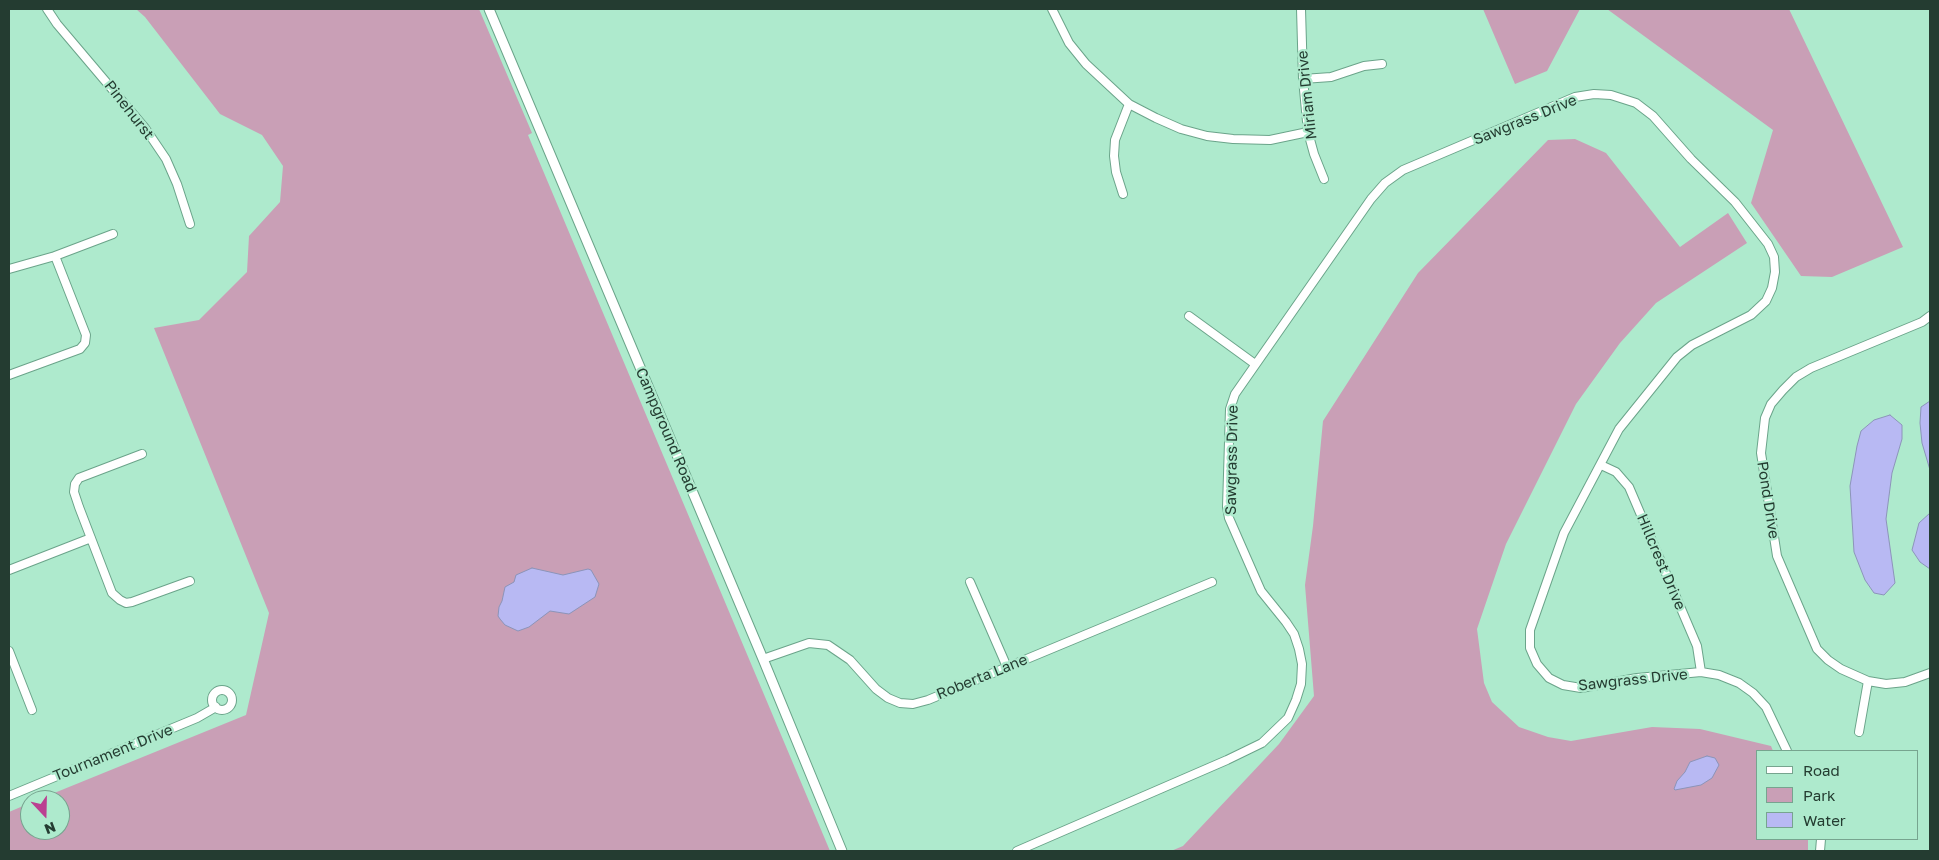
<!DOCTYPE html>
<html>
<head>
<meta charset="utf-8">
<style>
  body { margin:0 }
  #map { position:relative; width:1939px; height:860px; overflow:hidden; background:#aeeacd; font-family:"Golos Text",sans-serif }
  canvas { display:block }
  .frame { position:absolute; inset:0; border:10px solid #243c31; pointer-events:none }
  .legend { position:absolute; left:1756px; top:750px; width:162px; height:90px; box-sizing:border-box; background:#aeeacd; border:1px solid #77a48f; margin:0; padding:6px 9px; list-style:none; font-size:15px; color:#243c31 }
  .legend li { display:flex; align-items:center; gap:10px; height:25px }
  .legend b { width:25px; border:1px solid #77a48f }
  .north { position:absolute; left:20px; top:790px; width:50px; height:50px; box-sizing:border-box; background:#aeeacd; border:1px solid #77a48f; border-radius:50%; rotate:159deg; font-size:14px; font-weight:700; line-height:20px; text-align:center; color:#243c31 }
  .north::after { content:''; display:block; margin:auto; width:18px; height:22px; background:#bb4091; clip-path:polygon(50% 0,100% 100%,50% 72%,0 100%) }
</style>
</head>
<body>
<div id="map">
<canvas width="1939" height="860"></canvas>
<div class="frame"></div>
<ul class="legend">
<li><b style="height:6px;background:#fff"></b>Road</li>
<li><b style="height:14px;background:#c99fb6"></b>Park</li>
<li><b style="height:14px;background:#b8b9f3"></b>Water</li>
</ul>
<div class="north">N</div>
</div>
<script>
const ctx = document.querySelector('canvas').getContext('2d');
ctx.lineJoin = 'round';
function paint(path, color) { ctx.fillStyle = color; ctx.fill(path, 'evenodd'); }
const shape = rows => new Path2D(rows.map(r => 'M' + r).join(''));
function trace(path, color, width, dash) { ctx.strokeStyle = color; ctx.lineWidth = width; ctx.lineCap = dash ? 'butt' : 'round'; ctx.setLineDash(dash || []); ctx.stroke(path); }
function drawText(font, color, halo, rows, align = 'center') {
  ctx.font = font + ' "Golos Text",sans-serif'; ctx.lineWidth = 4.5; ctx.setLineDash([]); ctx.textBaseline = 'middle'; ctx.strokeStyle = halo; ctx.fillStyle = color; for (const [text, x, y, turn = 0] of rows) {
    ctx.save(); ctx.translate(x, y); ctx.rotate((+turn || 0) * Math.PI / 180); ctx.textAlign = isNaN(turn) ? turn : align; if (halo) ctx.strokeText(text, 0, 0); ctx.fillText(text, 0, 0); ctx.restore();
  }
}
paint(shape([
  [136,9,479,9,532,133,528,135,830,851,9,851,9,812,30,803,30,830,60,830,60,800,37,800,246,715,269,613,154,328,199,320,247,272,249,236,280,202,283,166,262,135,220,114,145,17],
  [1483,9,1580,9,1547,71,1515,84],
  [1607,9,1789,9,1903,247,1832,277,1801,276,1751,203,1773,130],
  [1575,139,1606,153,1680,247,1728,213,1747,243,1656,303,1620,343,1576,404,1506,544,1477,629,1484,683,1492,702,1519,727,1548,737,1571,741,1652,727,1700,729,1771,746,1773,751,1758,751,1758,839,1808,839,1808,851,1171,851,1183,846,1279,744,1314,696,1305,585,1313,526,1323,421,1418,273,1548,140]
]), '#c99fb6');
const water = shape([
  [1930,401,1930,470,1922,443,1920,423,1921,407,1930,401],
  [1890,415,1902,425,1902,439,1892,473,1886,519,1895,583,1884,595,1874,593,1865,580,1854,552,1850,486,1857,446,1861,431,1874,420,1890,415],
  [1930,513,1930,569,1920,562,1912,550,1919,523,1930,513],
  [532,568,563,575,588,569,591,570,599,584,595,597,569,614,550,611,529,627,518,631,505,625,500,619,498,616,499,607,502,601,505,587,514,582,516,575,532,568],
  [1707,756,1715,758,1719,765,1712,778,1701,785,1675,790,1674,789,1677,781,1685,772,1690,762,1707,756]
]);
paint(water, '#b8b9f3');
trace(water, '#8c94b9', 1);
const minor = shape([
  [47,9,57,24,145,128,166,159,177,184,190,224],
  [1052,9,1069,43,1086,64,1129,104,1156,118,1181,129,1207,136,1233,139,1270,140,1308,132],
  [1301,9,1303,79,1308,132,1314,154,1324,179],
  [1303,79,1331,77,1364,66,1382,64],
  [1123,194,1116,172,1114,156,1115,140,1129,104],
  [9,269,55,256,113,234],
  [1189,316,1255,364],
  [1930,316,1922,322,1811,368,1796,377,1783,390,1771,404,1765,418,1761,453,1777,556,1817,649,1828,660,1841,669,1868,681,1886,684,1905,682,1930,673],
  [9,375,80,349,85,343,86,335,55,256],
  [142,454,79,478,75,484,74,492,79,507,112,593,120,600,126,603,132,602,190,581],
  [1601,465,1616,472,1629,487,1697,646,1701,672],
  [9,570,91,538],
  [970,582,1007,667],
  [9,651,32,710],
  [763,659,809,643,828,645,850,660,876,689,888,698,900,703,913,704,928,700,1212,582],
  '212 700a10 10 0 1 1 20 0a10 10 0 1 1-20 0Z',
  [1859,732,1868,681],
  [9,796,197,718,216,707],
  [1017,851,1227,760,1262,743,1288,718,1296,700,1301,684,1302,664,1299,649,1294,634,1286,622,1261,591,1229,518,1227,507,1230,409,1235,394,1371,199,1385,183,1403,170,1575,97,1594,94,1611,95,1636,103,1653,116,1691,159,1735,202,1768,244,1774,257,1775,272,1772,288,1766,301,1751,315,1692,345,1677,357,1619,429,1564,533,1530,630,1530,648,1537,664,1549,678,1563,685,1581,688,1637,678,1701,672,1719,675,1739,683,1753,693,1766,707,1787,751],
  [1820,851,1821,839]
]);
const tertiary = shape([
  [489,9,763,659,842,851]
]);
trace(minor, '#6ba48a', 10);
trace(tertiary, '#6ba48a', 11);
trace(minor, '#fff', 8);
trace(tertiary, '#fff', 9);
drawText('15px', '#243c31', '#aeeacd', [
  ["Miriam Drive",1307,95,-96],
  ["Pinehurst",129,110,52],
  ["Sawgrass Drive",1525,120,-22],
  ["Campground Road",666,430,67],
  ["Sawgrass Drive",1232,460,-89],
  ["Pond Drive",1768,500,81],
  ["Hillcrest Drive",1661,562,67],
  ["Roberta Lane",982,677,-22],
  ["Sawgrass Drive",1633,680,-6],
  ["Tournament Drive",113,753,-22]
]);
</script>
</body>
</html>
